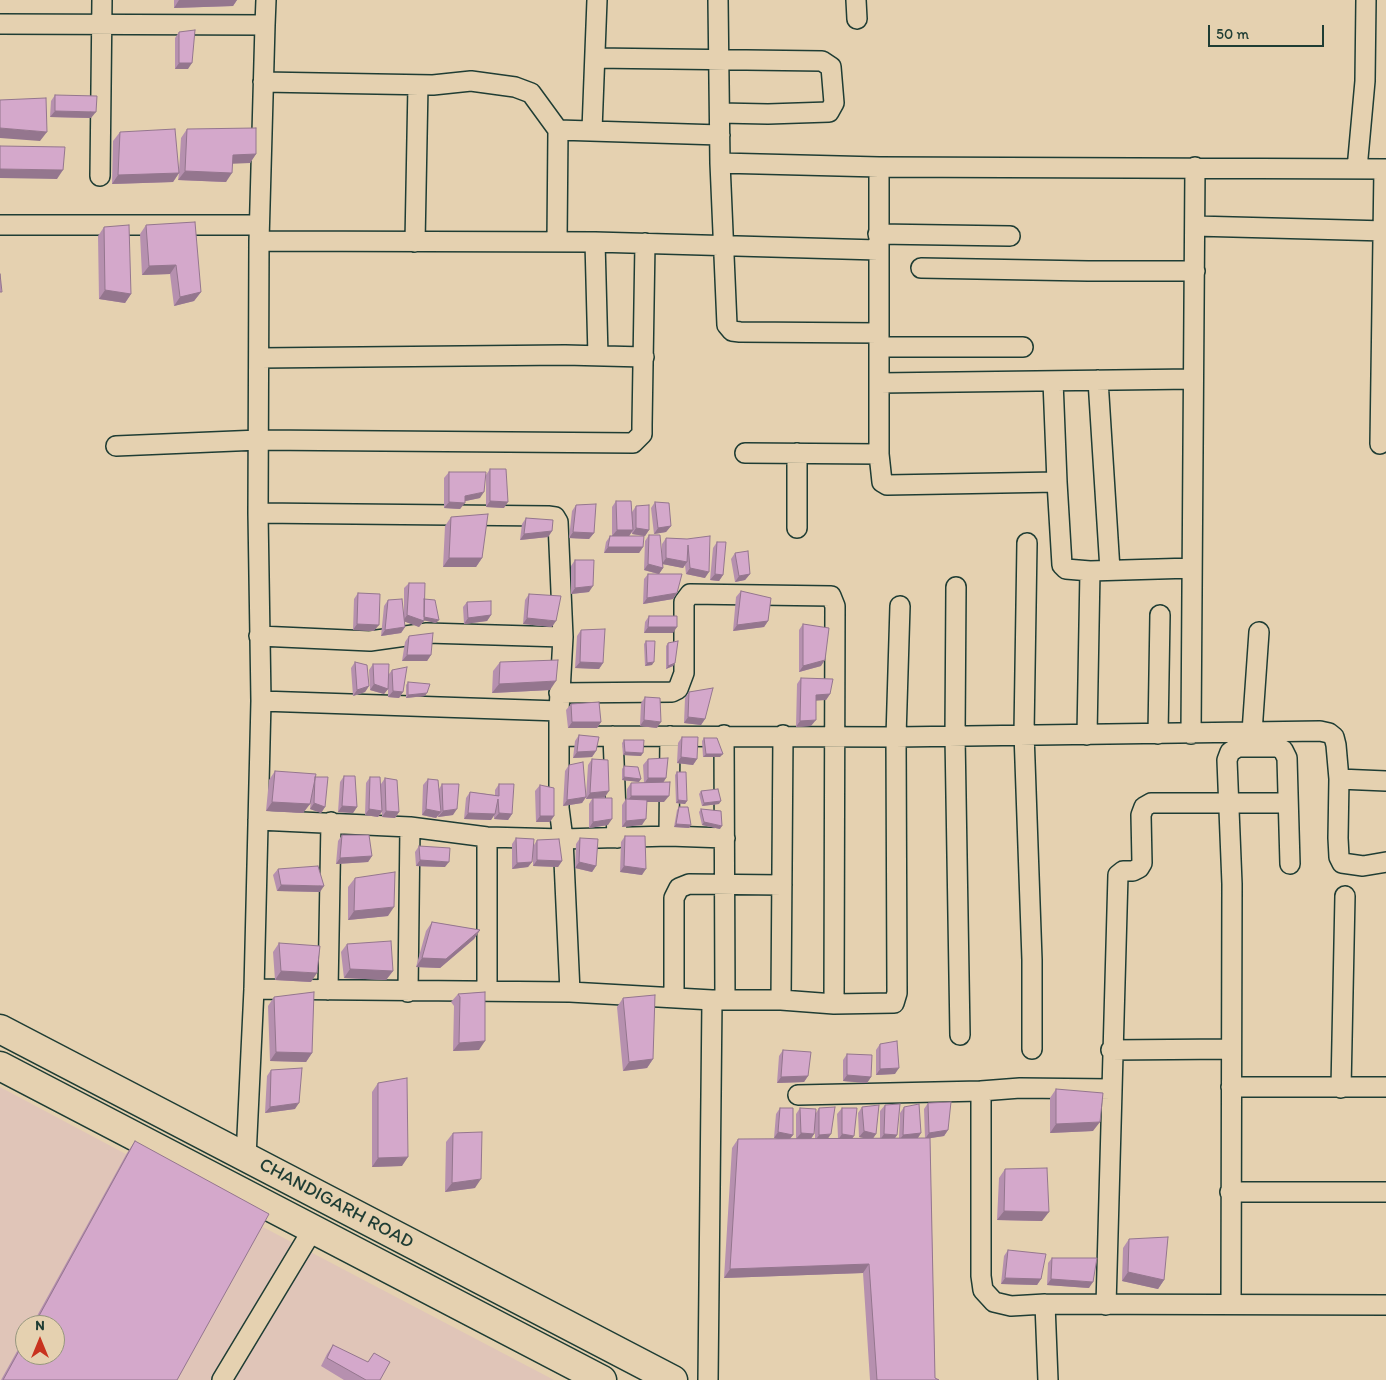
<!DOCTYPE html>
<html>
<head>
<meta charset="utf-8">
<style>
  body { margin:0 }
  #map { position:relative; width:1386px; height:1380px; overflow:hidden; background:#e5d1b0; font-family:Itim,sans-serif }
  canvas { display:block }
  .north { position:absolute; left:15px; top:1315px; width:50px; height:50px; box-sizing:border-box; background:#e5d1b0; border:1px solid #96967e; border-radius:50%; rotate:0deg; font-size:14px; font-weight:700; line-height:20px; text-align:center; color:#1f3d34 }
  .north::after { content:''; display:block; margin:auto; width:18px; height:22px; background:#c8321e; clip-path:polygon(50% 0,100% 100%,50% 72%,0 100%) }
  .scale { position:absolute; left:1208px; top:25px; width:116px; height:22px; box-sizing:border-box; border:2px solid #1f3d34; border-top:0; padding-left:6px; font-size:15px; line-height:18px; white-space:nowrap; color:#1f3d34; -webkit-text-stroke:4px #e5d1b0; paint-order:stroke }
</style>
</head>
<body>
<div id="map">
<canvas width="1386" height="1380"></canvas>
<div class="north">N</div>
<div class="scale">50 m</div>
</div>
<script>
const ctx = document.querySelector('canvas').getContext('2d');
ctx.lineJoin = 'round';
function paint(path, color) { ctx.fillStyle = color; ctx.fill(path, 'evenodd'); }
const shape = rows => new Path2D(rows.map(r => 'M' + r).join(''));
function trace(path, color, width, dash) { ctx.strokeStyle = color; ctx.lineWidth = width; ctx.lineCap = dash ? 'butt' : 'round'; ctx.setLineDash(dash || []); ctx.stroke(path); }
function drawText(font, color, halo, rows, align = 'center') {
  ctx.font = font + ' Itim,sans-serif'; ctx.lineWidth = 4; ctx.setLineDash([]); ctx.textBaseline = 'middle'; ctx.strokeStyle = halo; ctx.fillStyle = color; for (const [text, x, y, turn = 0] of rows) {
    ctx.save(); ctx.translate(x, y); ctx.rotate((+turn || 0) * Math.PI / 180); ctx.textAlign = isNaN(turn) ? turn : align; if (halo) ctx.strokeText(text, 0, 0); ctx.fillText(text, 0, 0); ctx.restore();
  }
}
paint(shape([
  [0,1087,261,1226,554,1380,0,1380],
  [25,1325,55,1325,55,1355,25,1355]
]), '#e0c5b8');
const street = shape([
  [718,0,720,163,727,325,732,331,740,332,879,333],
  [856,0,857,19],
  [0,24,265,25,259,241,258,513,261,701,254,989,246,1157],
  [265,25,266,0],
  [595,58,822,61,831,67,834,103,829,112,768,114,720,113],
  [263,82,433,85,471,81,515,87,531,93,558,130],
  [592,130,597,0],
  [720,163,879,167,1386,169],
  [879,167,879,454,882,482,887,485,1057,482,1062,565,1066,569,1090,571,1192,568],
  [1357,169,1365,81,1366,0],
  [100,176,102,0],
  [0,225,259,225],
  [1195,226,1386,231],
  [878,234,1010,236],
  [259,241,595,242,878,250],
  [557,241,558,130,720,135],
  [415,242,418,85],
  [595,242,598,356],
  [921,268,1088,271,1195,271],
  [879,347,1023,347],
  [260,358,565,355,644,357],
  [1098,380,1110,570],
  [1053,381,1057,482],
  [880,383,1193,379],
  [1380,444,1384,169],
  [116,446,259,440,633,443,642,434,642,425,645,243],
  [745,453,879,454],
  [797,453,797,528],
  [258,513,548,516,555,517,558,522,563,637,559,711,559,808,563,839,570,992],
  [1027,543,1024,733,1032,960,1032,1049],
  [956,587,955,736,960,1035],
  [259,636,370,641,427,633,563,637],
  [559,693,672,692,678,689,684,673,684,602,690,594,831,596,835,606,834,1004],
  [261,701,559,711],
  [1252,732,1259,632],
  [1158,734,1160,615],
  [1191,734,1195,167],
  [724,735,725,1000],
  [1087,735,1090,571],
  [560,736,896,737,1320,731,1329,733,1334,737,1336,745,1339,779,1338,838,1339,857,1342,863,1363,866,1386,862],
  [613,736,617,838],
  [1339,779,1386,781],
  [258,820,410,827,487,837,563,839,669,836,725,838],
  [669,836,670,736],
  [487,837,487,991],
  [254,989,570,992,712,1000,781,1000,834,1004,894,1003,897,993,896,737,900,606],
  [328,990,331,822],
  [408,992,410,827],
  [674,998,674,898,679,888,689,884,782,885],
  [781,1000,783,735],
  [1111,1050,1230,1049],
  [1231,1087,1386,1087],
  [1341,1088,1345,896],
  [981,1091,1020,1088,1111,1089],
  [798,1095,981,1091,981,1276,983,1290,994,1302,1011,1306,1045,1304],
  [1230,1192,1386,1192],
  [1231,1304,1232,884,1227,760,1230,752,1238,747,1277,747,1283,750,1287,758,1290,864],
  [1106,1305,1118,875,1123,871,1133,871,1139,868,1142,863,1141,815,1144,807,1151,803,1288,803],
  [222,1380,313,1229],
  [708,1380,712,1000],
  [1048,1380,1045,1304,1386,1305]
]);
const primary = shape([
  [0,1029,673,1380],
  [0,1066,602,1380]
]);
trace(street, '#1f3d34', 22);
trace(primary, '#1f3d34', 31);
trace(street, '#e5d1b0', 19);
trace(primary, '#e5d1b0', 28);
paint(shape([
  [174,0,237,0,233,6,174,8],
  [179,32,188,69,175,69,175,38],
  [55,95,91,118,50,117,51,101],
  [187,129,256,154,250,163,233,163,226,182,178,180,179,173,173,182,112,184,113,141,120,132,179,171,181,138],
  [146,225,201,292,194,301,174,306,170,274,142,275,140,234],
  [104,227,131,294,125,303,99,299,98,236],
  [490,469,504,508,486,507,486,475],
  [449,472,480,498,465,501,460,509,444,508,444,478],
  [616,501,632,512,636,506,649,530,645,536,632,534,632,532,629,536,643,547,639,553,604,553,606,542,610,536,612,536,612,507],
  [655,502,671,526,666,532,654,534,651,508],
  [576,505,594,533,589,539,569,538,572,511],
  [451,517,482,558,476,567,443,567,445,526],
  [526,518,552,531,548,537,520,540,522,524],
  [649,535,662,556,662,544,666,538,687,539,705,578,686,574,685,565,683,568,663,564,663,568,659,574,677,593,673,599,643,604,644,579,648,574,658,574,644,570,645,541],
  [717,542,723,575,719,581,710,580,713,548],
  [735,553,750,574,745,580,735,582,731,559],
  [575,560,589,592,571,594,571,566],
  [409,583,424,599,436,623,424,620,419,627,404,621,405,627,401,633,381,636,384,606,388,600,404,613,404,588],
  [741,591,768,621,764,627,733,631,736,597],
  [358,593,374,631,353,630,354,599],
  [529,594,552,627,523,624,525,600],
  [467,602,491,615,487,621,464,624,463,607],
  [649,616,673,633,644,633,645,622],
  [803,624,821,666,799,672,799,630],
  [581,630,603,663,599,669,575,668,577,636],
  [409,636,431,655,427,661,402,661,405,642],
  [646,641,652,665,645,666,644,644],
  [668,643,675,663,673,666,666,669,666,646],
  [355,662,369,686,365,692,353,696,351,668],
  [500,662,550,690,492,693,493,671],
  [373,664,389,674,392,670,403,692,399,698,388,697,388,689,384,694,370,690,369,670],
  [801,678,830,694,826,700,816,700,811,726,796,727,797,684],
  [408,682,425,696,406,698,406,685],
  [689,692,705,719,701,725,684,723,685,698],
  [645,697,657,728,640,726,641,703],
  [571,704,601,722,597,728,568,728,566,710],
  [579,735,596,751,592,757,573,758,575,741],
  [682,737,697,759,693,765,677,763,678,743],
  [704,738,720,757,703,757,702,741],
  [624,740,641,756,623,755,622,743],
  [592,759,605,797,608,825,589,828,589,804,592,799,586,799,586,797,582,803,563,806,565,771,569,765,586,797,588,765],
  [648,759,666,778,663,783,664,802,647,802,642,825,622,827,622,805,626,799,627,799,627,789,631,783,644,783,643,765],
  [624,766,639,782,622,780,622,769],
  [275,771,315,778,325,807,321,813,310,809,311,799,310,804,303,813,266,811,269,780],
  [677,772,687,801,685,804,676,803,675,775],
  [344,776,357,807,353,813,338,812,340,782],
  [370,777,381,784,385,778,399,812,395,818,382,817,382,812,378,817,365,815,366,783],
  [428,779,439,789,442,784,453,815,438,817,438,815,436,818,422,815,423,785],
  [499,784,512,814,508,820,494,819,494,815,491,820,464,819,466,798,470,792,495,795,495,790],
  [540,785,550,822,536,822,535,791],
  [701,791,719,804,702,806,699,794],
  [679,807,691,825,689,828,674,827,677,810],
  [701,809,720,829,702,825,699,812],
  [342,835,372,856,368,862,336,864,338,841],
  [625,836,642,875,620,872,621,842],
  [516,838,534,845,537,840,562,861,558,867,533,866,533,854,532,862,528,867,512,869,512,844],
  [580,838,596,866,592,872,575,868,576,844],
  [419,846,445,867,416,866,415,852],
  [278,869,320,892,277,891,273,875],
  [355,878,388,916,348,920,348,887],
  [432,922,480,930,474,939,440,968,416,967,426,931],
  [279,943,311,982,275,980,273,952],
  [347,944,393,971,386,980,344,978,341,952],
  [485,992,479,1050,453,1051,454,1006,451,1002,458,994],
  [274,997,312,1053,306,1062,270,1061,268,1006],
  [623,998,653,1059,647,1068,623,1071,617,1007],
  [880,1044,895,1074,876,1075,876,1050],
  [783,1050,808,1076,804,1082,777,1083,779,1056],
  [847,1054,871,1077,867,1083,843,1081,843,1060],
  [271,1070,295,1109,265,1113,267,1076],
  [378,1083,402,1166,372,1167,372,1092],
  [1056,1089,1093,1131,1050,1133,1050,1098],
  [928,1103,948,1130,944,1136,930,1138,935,1378,939,1380,870,1380,863,1273,724,1278,732,1148,738,1139,778,1139,774,1138,776,1114,780,1108,793,1135,790,1139,796,1139,796,1114,800,1108,816,1113,819,1108,828,1138,838,1138,837,1114,842,1108,852,1138,866,1138,859,1137,858,1113,862,1107,876,1134,873,1138,880,1138,880,1111,885,1105,897,1135,895,1138,899,1138,900,1113,904,1107,921,1133,918,1138,925,1138,924,1109],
  [815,1128,815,1139,811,1139,814,1134],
  [453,1133,475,1188,445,1192,446,1142],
  [135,1141,177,1380,1,1380,25,1337,25,1355,55,1325,32,1325,127,1153],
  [1005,1169,1042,1221,997,1220,999,1178],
  [1129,1239,1164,1280,1158,1289,1122,1281,1123,1248],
  [1008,1250,1041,1279,1037,1285,1001,1284,1004,1256],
  [1052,1258,1089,1288,1047,1285,1048,1263],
  [333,1345,380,1380,344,1380,321,1366,327,1354]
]), '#b690af');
paint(shape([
  [179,0,237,0,233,6,174,8],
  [179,63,192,63,188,69,175,69],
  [55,111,96,112,91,118,50,117],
  [0,128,47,132,40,141,0,138],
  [256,154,250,163,227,164,233,155],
  [0,169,63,170,57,179,0,178],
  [185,171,232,173,226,182,178,180],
  [179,173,173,182,112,184,118,175],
  [176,265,170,274,142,275,149,266],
  [105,290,131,294,125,303,99,299],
  [201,292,194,301,174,306,180,297],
  [484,492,480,498,461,502,465,496],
  [490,501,508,502,504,508,486,507],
  [449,502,465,503,460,509,444,508],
  [671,526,666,532,654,534,658,528],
  [636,528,649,530,645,536,632,534],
  [617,530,633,530,629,536,612,536],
  [552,531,548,537,520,540,524,534],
  [573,532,594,533,589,539,569,538],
  [608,547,643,547,639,553,604,553],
  [449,558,482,558,476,567,443,567],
  [666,558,687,562,683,568,662,564],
  [648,564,663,568,659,574,644,570],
  [690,568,709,572,705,578,686,574],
  [715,574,723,575,719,581,710,580],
  [750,574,745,580,735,582,739,576],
  [593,586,589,592,571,594,575,588],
  [677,593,673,599,643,604,647,598],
  [407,615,424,621,419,627,403,621],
  [491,615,487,621,464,624,468,618],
  [424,617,439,620,436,623,422,620],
  [527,618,556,621,552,627,523,624],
  [768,621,764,627,733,631,737,625],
  [357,624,379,625,374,631,353,630],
  [405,627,401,633,381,636,385,630],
  [648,627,677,627,673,633,644,633],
  [407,655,431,655,427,661,402,661],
  [825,660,821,666,799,672,803,666],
  [580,662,603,663,599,669,575,668],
  [654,662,652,665,645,666,647,663],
  [675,663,673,666,666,669,668,666],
  [556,681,550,690,492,693,499,684],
  [374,684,388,689,384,694,370,690],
  [369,686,365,692,353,696,357,690],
  [393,691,403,692,399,698,388,697],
  [427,693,425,696,406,698,408,695],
  [830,694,826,700,812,701,816,695],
  [688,717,705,719,701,725,684,723],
  [644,720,661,722,657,728,640,726],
  [816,720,811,726,796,727,800,721],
  [572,722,601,722,597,728,568,728],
  [596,751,592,757,573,758,577,752],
  [625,752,643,753,641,756,623,755],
  [706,754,723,754,720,757,703,757],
  [681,757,697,759,693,765,677,763],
  [624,777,641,779,639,782,622,780],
  [648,778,666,778,662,784,644,784],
  [609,791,605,797,586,799,590,793],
  [631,796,669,796,664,802,627,802],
  [586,797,582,803,563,806,567,800],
  [678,800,687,801,685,804,676,803],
  [721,801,719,804,702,806,704,803],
  [272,802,310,804,303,813,266,811],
  [314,803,325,807,321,813,310,809],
  [342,806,357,807,353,813,338,812],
  [369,809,382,811,378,817,365,815],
  [426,809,441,812,436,818,422,815],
  [457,809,453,815,438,817,443,811],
  [386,811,399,812,395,818,382,817],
  [468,813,495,814,491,820,464,819],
  [499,813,512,814,508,820,494,819],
  [540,816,554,816,550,822,536,822],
  [612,819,608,825,589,828,593,822],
  [646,819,642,825,622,827,626,821],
  [704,822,722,826,720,829,702,825],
  [676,824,691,825,689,828,674,827],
  [372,856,368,862,336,864,340,858],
  [420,860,449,862,445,867,416,866],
  [537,860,562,861,558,867,533,866],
  [532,862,528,867,512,869,517,863],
  [579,862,596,866,592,872,575,868],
  [624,866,646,869,642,875,620,872],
  [281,885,324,886,320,892,277,891],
  [394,907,388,916,348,920,354,911],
  [480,930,474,939,440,968,416,967,422,958],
  [350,969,393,971,386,980,344,978],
  [281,971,317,973,311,982,275,980],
  [485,1041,479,1050,453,1051,459,1043],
  [276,1052,312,1053,306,1062,270,1061],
  [653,1059,647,1068,623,1071,629,1062],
  [899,1068,895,1074,876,1075,880,1069],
  [847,1075,871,1077,867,1083,843,1081],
  [808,1076,804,1082,777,1083,781,1077],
  [299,1103,295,1109,265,1113,270,1107],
  [1100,1122,1093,1131,1050,1133,1056,1124],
  [948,1130,944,1136,925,1139,929,1133],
  [864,1131,876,1134,872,1140,859,1137],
  [778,1132,793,1135,788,1141,774,1138],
  [801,1133,814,1134,810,1140,796,1139],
  [921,1133,917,1139,899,1141,903,1135],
  [831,1134,827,1140,815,1141,819,1135],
  [842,1134,854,1136,850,1142,838,1140],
  [884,1134,897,1135,893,1141,880,1140],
  [408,1157,402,1166,372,1167,378,1158],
  [481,1179,475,1188,445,1192,452,1183],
  [1004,1211,1049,1212,1042,1221,997,1220],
  [869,1264,863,1273,724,1278,730,1269],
  [1128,1272,1164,1280,1158,1289,1122,1281],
  [1005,1278,1041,1279,1037,1285,1001,1284],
  [1051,1279,1093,1282,1089,1288,1047,1285]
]), '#94768e');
const building = shape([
  [195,30,192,63,179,63,179,32,195,30],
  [55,95,97,96,96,112,55,111,55,95],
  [46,98,47,132,0,128,0,100,46,98],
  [256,128,256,154,233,155,232,173,185,171,187,129,256,128],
  [175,129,179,173,118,175,120,132,175,129],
  [0,146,65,147,63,170,0,169,0,146],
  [195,222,201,292,180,297,176,265,149,266,146,225,195,222],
  [129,225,131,294,105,290,104,227,129,225],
  [0,274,2,292,0,292,0,274],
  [490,469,506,469,508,502,490,501,490,469],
  [449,472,486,472,484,492,465,496,465,503,449,502,449,472],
  [616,501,631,501,633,530,617,530,616,501],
  [655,502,669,503,671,526,658,528,655,502],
  [596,504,594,533,573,532,576,505,596,504],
  [649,505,649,530,636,528,636,506,649,505],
  [488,514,482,558,449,558,451,517,488,514],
  [526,518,553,520,552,531,524,534,526,518],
  [649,535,660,535,663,568,648,564,649,535],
  [610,536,644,536,643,547,608,547,610,536],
  [710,536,709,572,690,568,688,545,687,562,666,558,666,538,687,539,710,536],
  [717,542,726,542,723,575,715,574,717,542],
  [748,551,750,574,739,576,735,553,748,551],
  [575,560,594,560,593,586,575,588,575,560],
  [648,574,682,574,677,593,647,598,648,574],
  [409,583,425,583,424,621,407,615,409,583],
  [741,591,771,598,768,621,737,625,741,591],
  [358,593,380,594,379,625,357,624,358,593],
  [529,594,561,596,556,621,527,618,529,594],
  [402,599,405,627,385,630,388,600,402,599],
  [424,599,435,600,439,620,424,617,424,599],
  [491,601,491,615,468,618,467,602,491,601],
  [649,616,677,616,677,627,648,627,649,616],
  [803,624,829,628,825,660,803,666,803,624],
  [605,629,603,663,580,662,581,630,605,629],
  [433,633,431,655,407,655,409,636,433,633],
  [646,641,655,641,654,662,647,663,646,641],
  [678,641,675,663,668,666,668,643,678,641],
  [558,660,556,681,499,684,500,662,558,660],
  [355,662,367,665,369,686,357,690,355,662],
  [373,664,389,664,388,689,374,684,373,664],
  [407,667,403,692,393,691,392,670,407,667],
  [801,678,833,679,830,694,816,695,816,720,800,721,801,678],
  [408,682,430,684,427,693,408,695,408,682],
  [713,688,705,719,688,717,689,692,713,688],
  [645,697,660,698,661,722,644,720,645,697],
  [599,702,601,722,572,722,571,704,599,702],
  [579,735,599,737,596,751,577,752,579,735],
  [682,737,698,737,697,759,681,757,682,737],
  [704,738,717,738,723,754,706,754,704,738],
  [624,740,644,740,643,753,625,752,624,740],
  [668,758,666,778,648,778,648,759,668,758],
  [592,759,608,760,609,791,590,793,592,759],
  [583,762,586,797,567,800,569,765,583,762],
  [624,766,638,767,641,779,624,777,624,766],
  [275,771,316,774,310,804,272,802,275,771],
  [677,772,686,772,687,801,678,800,677,772],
  [344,776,355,776,357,807,342,806,344,776],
  [315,777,328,777,325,807,314,803,315,777],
  [370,777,380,777,382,811,369,809,370,777],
  [385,778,397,780,399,812,386,811,385,778],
  [428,779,438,780,441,812,426,809,428,779],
  [670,782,669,796,631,796,631,783,670,782],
  [442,784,459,784,457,809,443,811,442,784],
  [499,784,514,784,512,814,499,813,498,799,495,814,468,813,470,792,499,796,499,784],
  [540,785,554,788,554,816,540,816,540,785],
  [718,789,721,801,704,803,701,791,718,789],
  [593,798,612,798,612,819,593,822,593,798],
  [626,799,647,800,646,819,626,821,626,799],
  [679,807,688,807,691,825,676,824,679,807],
  [701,809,721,811,722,826,704,822,701,809],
  [342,835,369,835,372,856,340,858,342,835],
  [625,836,645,836,646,869,624,866,625,836],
  [516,838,534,839,532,862,517,863,516,838],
  [580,838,598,839,596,866,579,862,580,838],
  [559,839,562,861,537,860,537,840,559,839],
  [419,846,450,848,449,862,420,860,419,846],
  [318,866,324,886,281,885,278,869,318,866],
  [395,872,394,907,354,911,355,878,395,872],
  [432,922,480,930,446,959,422,958,432,922],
  [391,941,393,971,350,969,347,944,391,941],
  [279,943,320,946,317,973,281,971,279,943],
  [314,992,312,1053,276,1052,274,997,314,992],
  [485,992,485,1041,459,1043,460,997,458,994,485,992],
  [655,995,653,1059,629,1062,623,998,655,995],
  [897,1041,899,1068,880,1069,880,1044,897,1041],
  [783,1050,811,1052,808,1076,781,1077,783,1050],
  [847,1054,872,1055,871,1077,847,1075,847,1054],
  [302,1068,299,1103,270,1107,271,1070,302,1068],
  [407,1078,408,1157,378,1158,378,1083,407,1078],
  [1056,1089,1103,1093,1100,1122,1056,1124,1056,1089],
  [951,1102,948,1130,929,1133,928,1103,951,1102],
  [900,1104,897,1135,884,1134,885,1105,900,1104],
  [919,1104,921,1133,903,1135,904,1107,919,1104],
  [879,1105,876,1134,864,1131,862,1107,879,1105],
  [835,1107,831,1134,819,1135,819,1108,835,1107],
  [780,1108,793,1108,793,1135,778,1132,780,1108],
  [800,1108,816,1109,814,1134,801,1133,800,1108],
  [842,1108,857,1108,854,1136,842,1134,842,1108],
  [482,1132,481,1179,452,1183,453,1133,482,1132],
  [930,1138,935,1378,939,1380,877,1380,869,1264,730,1269,738,1139,930,1138],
  [135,1141,269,1214,177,1380,3,1380,25,1340,25,1355,55,1355,55,1325,34,1325,135,1141],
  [1047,1168,1049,1212,1004,1211,1005,1169,1047,1168],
  [1168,1237,1164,1280,1128,1272,1129,1239,1168,1237],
  [1008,1250,1046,1254,1041,1279,1005,1278,1008,1250],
  [1052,1258,1097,1258,1093,1282,1051,1279,1052,1258],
  [333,1345,368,1362,374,1353,390,1362,380,1380,366,1380,327,1358,333,1345]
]);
paint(building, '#d4a8cb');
trace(building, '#94768e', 1);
drawText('19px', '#1f3d34', '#e5d1b0', [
  ["CHANDIGARH ROAD",336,1204,28]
]);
</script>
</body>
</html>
